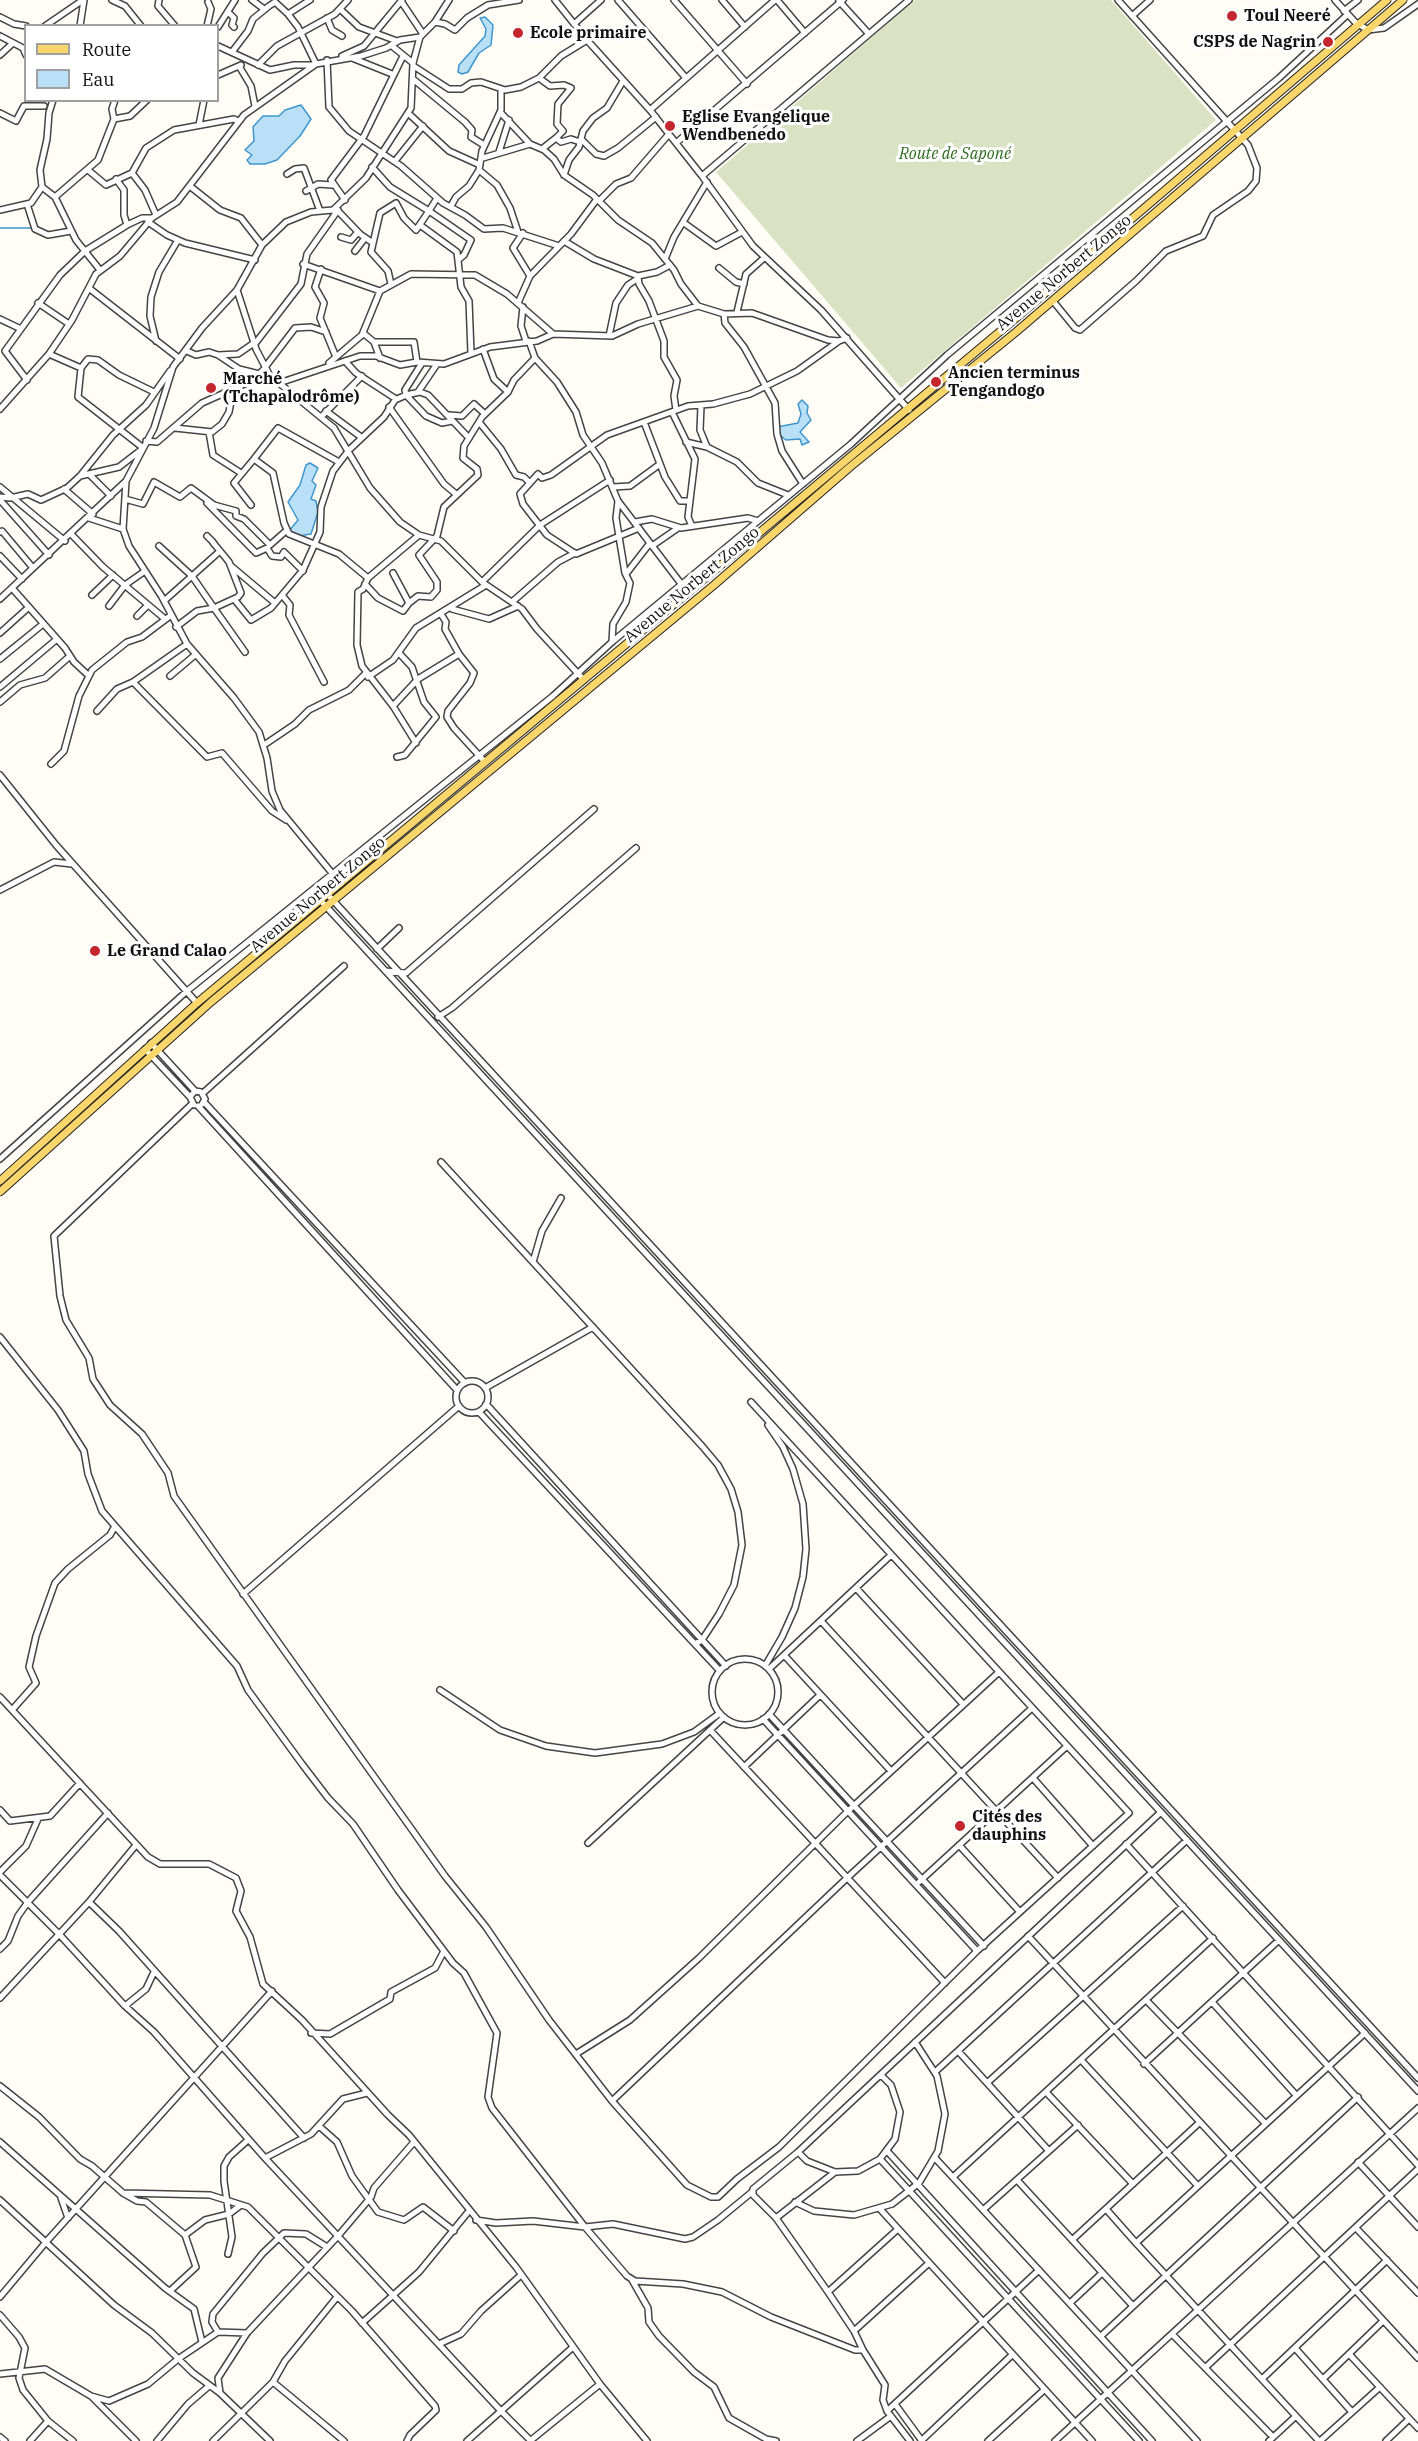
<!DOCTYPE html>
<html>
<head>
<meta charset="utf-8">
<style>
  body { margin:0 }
  #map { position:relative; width:1418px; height:2441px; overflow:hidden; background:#fffdf5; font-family:"IBM Plex Serif",serif }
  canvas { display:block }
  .legend { position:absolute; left:24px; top:24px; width:195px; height:78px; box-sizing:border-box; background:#fff; border:2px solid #a0a0a0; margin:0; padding:8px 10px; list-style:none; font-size:18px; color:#111 }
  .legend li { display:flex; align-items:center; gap:12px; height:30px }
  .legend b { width:30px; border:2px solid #a0a0a0 }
</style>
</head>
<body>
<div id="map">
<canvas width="1418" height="2441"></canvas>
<ul class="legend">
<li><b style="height:8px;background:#f9d66b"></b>Route</li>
<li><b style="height:16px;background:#b9e0f7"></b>Eau</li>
</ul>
</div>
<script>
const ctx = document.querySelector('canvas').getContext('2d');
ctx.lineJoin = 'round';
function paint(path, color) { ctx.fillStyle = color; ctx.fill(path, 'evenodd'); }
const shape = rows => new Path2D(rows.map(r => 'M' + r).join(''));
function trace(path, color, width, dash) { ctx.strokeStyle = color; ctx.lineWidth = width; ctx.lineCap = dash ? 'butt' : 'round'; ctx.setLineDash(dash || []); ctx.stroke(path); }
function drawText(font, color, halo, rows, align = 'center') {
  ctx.font = font + ' "IBM Plex Serif",serif'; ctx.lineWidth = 6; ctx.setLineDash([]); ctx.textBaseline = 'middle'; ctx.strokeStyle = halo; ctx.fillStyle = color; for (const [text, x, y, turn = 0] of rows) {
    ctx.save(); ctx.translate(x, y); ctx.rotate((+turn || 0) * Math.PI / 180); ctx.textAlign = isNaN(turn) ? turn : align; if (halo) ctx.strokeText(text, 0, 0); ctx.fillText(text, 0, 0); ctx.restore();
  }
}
paint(shape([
  [915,0,1111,0,1216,120,901,388,716,172]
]), '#d9e3c4');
const water = shape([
  [485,17,493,25,491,45,479,53,468,72,462,74,458,72,459,65,485,36,486,29,480,18,485,17],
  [301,105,311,119,300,136,277,160,265,164,250,164,247,160,252,155,245,150,254,141,253,127,263,116,279,116,285,110,301,105],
  [802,400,808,406,807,413,811,420,800,432,809,442,802,445,800,439,786,440,777,433,777,427,798,423,801,414,798,404,802,400],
  [310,463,318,468,312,481,316,485,311,499,316,501,318,512,311,534,298,536,289,531,298,520,288,502,300,485,306,465,310,463]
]);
paint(water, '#b9e0f7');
trace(water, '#3f96cf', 1.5);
trace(shape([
  [0,228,31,228]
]), '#3f96cf', 1.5);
const minor = shape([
  [112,0,125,6,141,26],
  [159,0,158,6,175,26],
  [252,0,264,9],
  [310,0,288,14,298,27,316,64],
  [555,0,587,40,650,110,702,176,753,246,821,310,909,410],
  [618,0,686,78],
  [674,0,747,84],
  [722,0,745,27],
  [777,0,805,33],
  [1335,0,1355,22,1368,30,1384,28,1418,4],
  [401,1,423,34],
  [839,1,869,34],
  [340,9,359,27,397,41],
  [1344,11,1358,0],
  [228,12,234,18,232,25,234,27],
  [1132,16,1150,0],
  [0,17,14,24,26,26],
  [327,18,332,30,342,36],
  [435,22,445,24,455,30,467,18,488,5,519,0],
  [574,24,601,0],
  [45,26,83,0],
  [80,26,84,0],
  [207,26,211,9,208,2],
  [218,27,235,0],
  [0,36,23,48,26,55],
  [218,46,270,70,294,65,313,65],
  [392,46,413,63],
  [232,52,248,31,253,19,269,6,275,2,288,14],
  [0,55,13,43],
  [342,56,364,46,402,0],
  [352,58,392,74],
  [327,60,329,107,349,131,401,166,443,203,465,215,484,229,503,228,559,246],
  [258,65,277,46,335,14,348,0],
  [239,66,251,86,255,106],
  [415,67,449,89,462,89,471,83,481,82,505,90,521,87,539,78,561,56,587,40],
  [218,75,241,65],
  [539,78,550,86,564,85,571,88,558,104,557,124,563,131,556,138,561,142,571,139,580,142],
  [413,79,465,122,472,130,471,137,484,145],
  [53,100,49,113,47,139,40,170,42,187,55,197,76,240,100,270],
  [650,110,775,0],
  [500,112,530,144,544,150,554,159,564,175,593,195,618,220,652,243,674,270,681,284,698,306],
  [0,113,16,121,24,106,44,106],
  [408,113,449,151,480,165],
  [114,119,130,116,147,100],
  [199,125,204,100],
  [581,139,596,154,604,156,618,148,656,117],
  [676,143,843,0],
  [542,149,556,138],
  [499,152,509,120],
  [483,158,530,144],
  [395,161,423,126],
  [372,167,390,187,429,211,416,230,404,218,396,203,380,213,371,252,388,271,391,284],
  [88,170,106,185,132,173,146,148,174,130,234,119,238,121],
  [479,170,497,185,510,208,518,232],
  [132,173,145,190,156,215],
  [287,174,295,169,304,168,320,211],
  [564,175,569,160,579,147,583,131,593,118,607,108,623,81],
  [702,176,909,0],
  [116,179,124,190,124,215,127,225,142,218,152,218],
  [191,187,220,210,241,218,262,245],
  [306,191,318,184,332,185],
  [55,197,98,160,114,119,112,109,115,100],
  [437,198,429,211,471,240,464,255,458,260],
  [345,200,331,180,364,136,403,56],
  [599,201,616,184,631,178,669,134],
  [27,204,35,229,48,235,71,231],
  [451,206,456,197,469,186,479,170,482,151,501,110,501,91],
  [0,210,31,203,42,187],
  [337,210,360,234,373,243],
  [148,222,167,235,185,243,255,260],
  [684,223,716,246,742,232],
  [420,225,457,252,461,287,469,301,471,353],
  [523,233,513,248,530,276],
  [341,237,351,240,358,232],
  [564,241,594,259,638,276,657,272,670,265],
  [355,251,365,238],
  [665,259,674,237,707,182],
  [303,264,380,291],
  [719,268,736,282,744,284],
  [321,269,315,287,324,303,320,318,336,357],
  [638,276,639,284,649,301,664,341,664,357,677,380,674,396,676,410],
  [90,289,180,359],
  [237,290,256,349,271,378],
  [1053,301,1075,328,1080,330,1136,281,1166,251,1203,236,1213,215,1248,191,1256,181,1257,168,1248,145,1118,0],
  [38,303,69,324],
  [518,303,530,276,571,234,597,199],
  [523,307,521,326,526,341],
  [737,312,746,274,764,258],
  [724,314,725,323,744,347,775,403,777,434,782,451,803,484],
  [0,319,21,329],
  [363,333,374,342,380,358],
  [609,336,616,303,628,285,637,279],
  [156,341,150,316,151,297,159,272,178,240],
  [529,341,535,358,557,382,576,412,583,435,602,463,618,501,682,585],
  [374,342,414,342,417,362],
  [254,345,301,284,307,254,338,210],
  [187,351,196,355,209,352,218,355,238,354,254,343],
  [49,354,81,368,88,359,98,360,119,375,154,392],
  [218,355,239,369,259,374,266,367],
  [345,361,356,373,396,399],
  [329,363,362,335,380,291,411,274,475,275,507,294,553,334],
  [266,366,295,328,311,327,326,332],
  [81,368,78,397,142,447],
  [27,380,5,351,60,275,85,251,127,225],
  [279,383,334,428,370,488,400,522,419,535,441,541,482,582,522,609,537,629,584,680],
  [418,392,437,364],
  [508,392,514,380,535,358],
  [701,406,700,430,707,447,737,462,758,483,788,495],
  [389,407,444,484,456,494],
  [0,409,49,354,72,320,96,274,120,256,152,218,177,202,244,115,316,64,361,56,386,48,400,40,420,37],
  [326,411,361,437],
  [672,412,695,459,688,517,692,526],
  [449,415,462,416,474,404,485,414],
  [322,416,362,376],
  [452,421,442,423,426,416,406,395,420,392,428,395,469,438],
  [479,422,501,449,516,475,524,477,530,483],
  [644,422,665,477,680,501,690,501],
  [175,428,212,432,222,424,229,412,233,391],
  [209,432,213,455,241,473],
  [146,441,157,442,202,403,260,377,267,377,279,383,360,356,376,356,400,365,417,362,444,364,490,347,537,341,553,334,612,336,638,324,698,306,724,314,752,313,828,340,839,341,847,338],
  [686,442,707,447],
  [339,462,278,428,254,459,273,473,284,523,289,534,339,554,368,578],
  [90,475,111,496],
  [80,476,113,435,146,405,170,371],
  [0,487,65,541],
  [613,487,630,486,660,464],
  [64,489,93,514],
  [0,497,10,498,28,494,41,500,67,488,80,476,119,467,141,450],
  [125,499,143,504,154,482,180,497,191,488,214,505,236,511,236,516,244,519,270,545,287,530],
  [0,500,49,555],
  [207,503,256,553,267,548,272,556,281,557,284,552,303,571],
  [251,505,234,483,254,459],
  [89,518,123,529],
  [635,522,652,519,681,528,748,518,758,521],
  [639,528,576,554,547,535,523,504,520,494,538,474,542,478,551,475,607,435,688,406,713,404,750,394,797,371,839,341],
  [0,532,2,531,33,568],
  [72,535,103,567,165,619],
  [207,536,212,541,215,545,225,557,229,562,241,593,238,597,214,608,192,576,220,551],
  [159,546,192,576,164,601],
  [652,546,678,528],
  [0,556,22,579],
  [231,566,275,603],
  [626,574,650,543],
  [482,582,540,525,610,480],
  [365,584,378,598,403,611,409,603,393,573],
  [125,585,145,571],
  [12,588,65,648,74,662,88,675],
  [92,595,113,575],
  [282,595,290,605,289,615,324,682],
  [0,599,126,481],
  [234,599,251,620,271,608,303,570,320,532,321,507,333,471,349,450,384,417,395,400,406,395,405,390,422,363],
  [512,602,558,562,575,553],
  [409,603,418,596,431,597,437,590,437,582,419,555,437,536,444,507,478,475,477,469,463,458,464,446,482,417,508,392,494,379,483,349],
  [109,606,125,585],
  [452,609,489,619,518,606],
  [137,616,148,605],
  [176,627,197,611,214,608,245,652],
  [0,633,29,607],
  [612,642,613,624,626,602,630,583,625,573,616,518,618,501],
  [459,654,474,673,470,683,448,711,447,717,454,728,485,762],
  [0,659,43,624],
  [170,676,195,655],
  [368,677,393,660,416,628,486,585],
  [133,682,207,757,222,753,272,811,286,820],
  [0,687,57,639],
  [0,702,20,685,45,678,70,656],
  [393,706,418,679,459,654,445,629,446,622,441,614],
  [97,711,117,689,133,682,187,644],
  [416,743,393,706,362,666,357,645,358,592,363,589,368,578,419,535],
  [264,745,295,724,309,710,349,690,366,673],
  [397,757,405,755,436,717,424,702,412,667,399,653],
  [51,764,64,751,79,696,92,670,127,642,142,637,170,616],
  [0,775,56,845,197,1003],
  [341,884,280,810,272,791,267,758,259,732,234,698,187,644,162,597,129,546,123,529,126,481,154,428,173,367,202,328,237,290,262,245,286,222,311,212,333,210,366,178,411,108,413,63,420,37,435,22,449,0],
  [0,890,54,862,72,864],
  [328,895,1418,2078],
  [321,901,1418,2091],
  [377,949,399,928],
  [386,971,406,973,594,809],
  [438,1017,452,1008,636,848],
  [151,1043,195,1091],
  [145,1049,190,1097,194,1105],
  [203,1093,344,966],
  [190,1097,195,1091,201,1092,205,1099,202,1104],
  [204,1102,465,1383],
  [192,1104,54,1236,60,1296,66,1320,89,1358,93,1379,110,1405,142,1434,168,1473,174,1496,445,1876,486,1927,549,2020,612,2101,687,2185,711,2197,718,2197,737,2179,779,2147,977,1951,1129,1813,751,1402],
  [198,1106,457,1390],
  [0,1159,187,991,553,696,612,642,851,444,947,355,1279,78,1347,15],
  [441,1162,702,1446,718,1465,731,1489,738,1512,742,1545,734,1585,719,1614,702,1640,695,1644],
  [533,1262,542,1231,561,1198],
  [0,1337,58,1410,84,1451,88,1474,102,1511,237,1666,248,1690,302,1764,328,1798,353,1824,398,1890,453,1963,464,1973,497,2033,488,2097,492,2108,585,2227,627,2276,635,2281,683,2284,722,2292,771,2317,855,2350,863,2350,885,2385,883,2400,887,2411,910,2441],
  '456 1397a16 16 0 1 1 32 0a16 16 0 1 1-32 0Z',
  [485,1388,593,1327],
  [486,1404,726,1666],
  [479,1412,720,1671],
  [856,1588,963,1704],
  [243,1594,459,1406],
  [821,1621,1058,1878],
  [784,1655,891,1771],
  '712 1692a33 33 0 1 1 66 0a33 33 0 1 1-66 0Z',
  [765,1666,782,1637,795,1608,803,1577,806,1549,803,1504,793,1469,783,1447,768,1425],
  [769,1669,891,1555],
  [440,1690,500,1730,546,1746,595,1753,662,1744,694,1732,720,1713],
  [0,1697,148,1857,160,1864,209,1864,236,1878,241,1891,236,1911,250,1937,263,1984,302,2020,388,2115,409,2135,516,2267,600,2384,647,2441],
  [12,1710,36,1683,29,1667,36,1636,55,1583,68,1569,110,1535,115,1526],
  [769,1714,984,1946],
  [763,1719,977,1951],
  [710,1730,945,1983],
  [744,1767,820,1695],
  [1033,1778,1093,1846],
  [0,1810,10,1821,50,1816,80,1783],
  [588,1843,724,1717],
  [1126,1844,1418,2165],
  [959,1845,1020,1912],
  [0,1872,26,1846,38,1819],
  [0,1875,59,1934,125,2006,154,2032,265,2158,501,2411,572,2348],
  [919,1882,1067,1746],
  [89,1902,119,1931,304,2138],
  [1028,1936,1418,2358],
  [0,1949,8,1941,18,1916,28,1902,108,1813],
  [0,1998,89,1902,136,1845],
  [1146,2000,1265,2123],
  [1212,2002,1296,2095],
  [125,2006,146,1989,154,1972],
  [311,2033,330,2034,390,1999,391,1992,435,1968,444,1951],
  [958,2051,1049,2151],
  [576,2054,630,2020,699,1958,848,1811,999,1672],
  [1081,2060,1197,2185],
  [1144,2064,1279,1940],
  [935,2072,1187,1840],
  [987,2083,1183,1906],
  [0,2086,39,2117,80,2159,92,2166,123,2193,137,2201,146,2202,185,2235,205,2220,229,2214,241,2205],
  [1046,2092,1133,2184],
  [612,2101,847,1878,1032,1708],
  [319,2126,337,2142,352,2176,378,2212,404,2220,423,2207,454,2231],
  [0,2142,165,2288,194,2309,202,2342],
  [798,2152,807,2161,835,2172,858,2171,880,2159,895,2139,900,2112,891,2085,881,2075],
  [888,2152,1152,2441],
  [265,2158,311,2134,343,2099,367,2093],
  [935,2158,1197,2441],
  [880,2159,1139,2441],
  [1358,2162,1418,2227],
  [953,2177,1213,1938],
  [1017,2180,1133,2306],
  [123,2193,210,2195,248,2207,352,2311,435,2406,436,2410,410,2435,407,2441],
  [61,2198,68,2218],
  [0,2200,114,2305,152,2333,193,2373,220,2393,270,2441],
  [795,2202,814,2211,854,2215,892,2204,919,2183,938,2151,945,2114,937,2076,915,2042],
  [880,2209,1092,2441],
  [1106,2209,1136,2243],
  [983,2210,1078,2125],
  [776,2218,835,2172],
  [476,2220,496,2223,533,2221,585,2227,613,2224,685,2239,693,2237,718,2220,752,2192],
  [1356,2228,1418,2293],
  [1072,2240,1199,2123],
  [228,2254,232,2237,224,2181,224,2166,229,2157,248,2140],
  [632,2280,648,2308,649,2322,659,2336,694,2372,714,2387,729,2418,766,2439,776,2441],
  [170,2291,196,2267,185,2235],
  [828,2292,898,2229],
  [0,2297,46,2242,272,1991],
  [1070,2303,1102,2273],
  [0,2315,19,2337,25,2348,19,2378,23,2390,48,2421,73,2441],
  [362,2323,419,2272,469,2211],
  [854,2331,929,2263],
  [218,2332,212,2322,213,2314,263,2253,284,2233,306,2234,327,2247],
  [1172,2334,1273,2437],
  [1101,2336,1358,2097],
  [439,2344,461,2334,481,2311,521,2275],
  [1295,2348,1352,2412],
  [863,2350,854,2331,828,2292,776,2218,753,2195,753,2189,798,2152,1161,1812],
  [1349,2354,1418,2428],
  [1206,2367,1418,2169],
  [0,2374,45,2369,91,2396,109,2401,148,2384,178,2359,218,2332,247,2333],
  [1262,2379,1387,2260],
  [1323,2379,1383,2321],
  [273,2382,344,2441],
  [220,2393,218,2378,247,2333,338,2236,371,2197,374,2188,414,2142],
  [91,2396,136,2441],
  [895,2404,922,2441],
  [887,2411,1039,2270],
  [0,2437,5,2441],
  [30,2441,48,2421],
  [157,2441,188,2404,209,2386],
  [213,2441,273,2382,285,2361,337,2297],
  [467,2441,501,2411,531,2441],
  [530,2441,600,2384],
  [857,2441,891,2416],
  [921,2441,1012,2355],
  [988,2441,1044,2390],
  [1055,2441,1418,2108],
  [1269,2441,1296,2416],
  [1319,2441,1136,2243,1365,2033],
  [1320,2441,1380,2387],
  [1386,2441,1409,2419]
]);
const major = shape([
  [0,1181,197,1003,1009,324,1387,0],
  [0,1192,211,1002,714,585,850,467,1016,332,1403,0]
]);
trace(minor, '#444', 8);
trace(major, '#222', 9);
trace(minor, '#fff', 5);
trace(major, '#f9d66b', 7);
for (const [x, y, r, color] of [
  [1232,16,6,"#c4262e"],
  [518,33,6,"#c4262e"],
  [1328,42,6,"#c4262e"],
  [670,126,6,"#c4262e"],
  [936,382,6,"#c4262e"],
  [211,388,6,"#c4262e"],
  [95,951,6,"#c4262e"],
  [960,1826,6,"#c4262e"]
]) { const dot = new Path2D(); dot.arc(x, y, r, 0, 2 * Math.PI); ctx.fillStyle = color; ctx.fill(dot); trace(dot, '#fff', 2); }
drawText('bold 16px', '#111', '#fff', [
  ["Toul Neeré",1244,16],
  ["Ecole primaire",530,33],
  ["CSPS de Nagrin",1316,42,"right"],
  ["Eglise Evangelique",682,117],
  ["Wendbenedo",682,135],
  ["Ancien terminus",948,373],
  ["Tengandogo",948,391],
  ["Marché",223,379],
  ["(Tchapalodrôme)",223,397],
  ["Le Grand Calao",107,951],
  ["Cités des",972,1817],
  ["dauphins",972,1835]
], 'left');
drawText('italic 16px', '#2f6b1f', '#fff', [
  ["Route de Saponé",955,154]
]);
drawText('16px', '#111', '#fff', [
  ["Avenue Norbert Zongo",1064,273,-40],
  ["Avenue Norbert Zongo",692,585,-40],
  ["Avenue Norbert Zongo",318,895,-40]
]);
</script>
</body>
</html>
